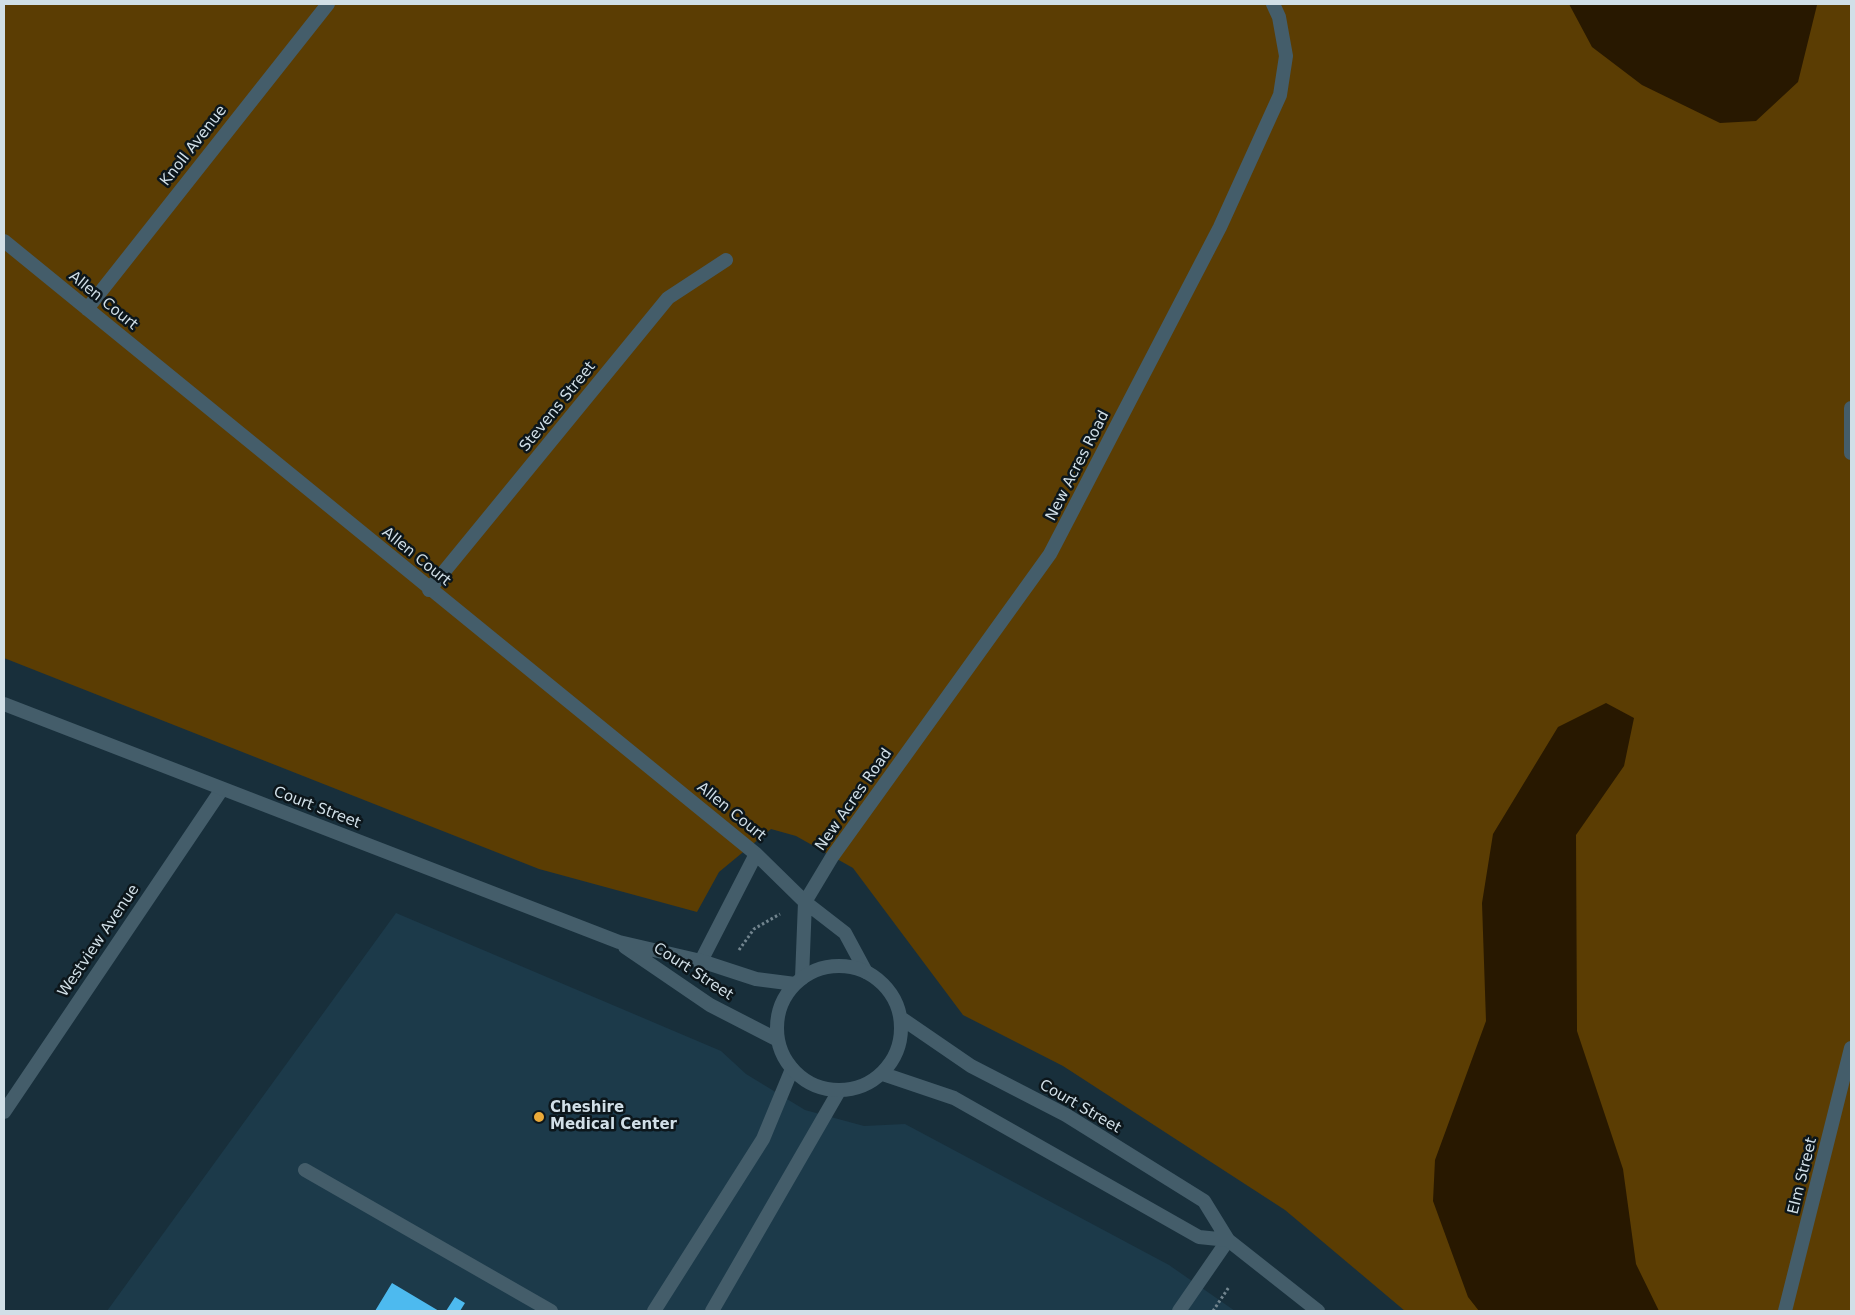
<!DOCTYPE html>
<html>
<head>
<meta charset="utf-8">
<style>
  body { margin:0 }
  #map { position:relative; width:1855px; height:1315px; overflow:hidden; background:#182f3b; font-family:"DejaVu Sans",sans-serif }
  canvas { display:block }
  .frame { position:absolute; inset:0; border:5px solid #d1dfe7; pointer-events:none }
</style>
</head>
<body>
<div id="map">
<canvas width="1855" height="1315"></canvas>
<div class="frame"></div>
</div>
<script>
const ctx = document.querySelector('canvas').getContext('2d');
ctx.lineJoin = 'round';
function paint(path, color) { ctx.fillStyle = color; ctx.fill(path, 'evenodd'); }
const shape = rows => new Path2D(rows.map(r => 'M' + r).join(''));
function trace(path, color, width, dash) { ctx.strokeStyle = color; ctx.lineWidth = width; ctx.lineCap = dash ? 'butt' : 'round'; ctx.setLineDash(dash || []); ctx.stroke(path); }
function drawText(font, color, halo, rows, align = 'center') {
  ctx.font = font + ' "DejaVu Sans",sans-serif'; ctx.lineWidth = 5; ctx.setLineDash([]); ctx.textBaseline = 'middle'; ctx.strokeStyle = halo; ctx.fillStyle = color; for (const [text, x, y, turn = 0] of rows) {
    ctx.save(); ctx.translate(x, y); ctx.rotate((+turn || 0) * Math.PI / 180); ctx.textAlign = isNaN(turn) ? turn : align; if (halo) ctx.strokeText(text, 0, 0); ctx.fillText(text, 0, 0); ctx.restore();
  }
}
paint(shape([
  [396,913,721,1051,746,1074,805,1110,864,1126,905,1124,1169,1265,1235,1311,107,1311]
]), '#1c3a4a');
paint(shape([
  [4,4,1851,4,1851,1311,1405,1311,1285,1210,1063,1066,963,1015,853,868,796,836,771,829,719,872,697,912,539,869,4,658]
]), '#5b3d03');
paint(shape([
  [1569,4,1817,4,1817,5,1798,82,1756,121,1720,123,1642,85,1592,47],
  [1606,703,1634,718,1624,766,1576,835,1577,1031,1623,1169,1636,1264,1659,1311,1479,1311,1468,1297,1433,1201,1435,1160,1486,1021,1482,903,1493,834,1558,727]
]), '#281800');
paint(shape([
  [392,1283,439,1311,375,1311],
  [455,1297,465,1303,460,1311,446,1311]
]), '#4dbaef');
trace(shape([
  [739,950,754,929,780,914],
  [1213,1311,1229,1287]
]), '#72858f', 3, [2.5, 2.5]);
trace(shape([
  [305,1170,551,1311],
  [654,1311,763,1139,792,1069],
  [712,1311,839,1091],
  [1179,1311,1228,1240]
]), '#445d6a', 14);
trace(shape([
  [4,241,756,854,805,902,845,933,866,972],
  [87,309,328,4],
  [1851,408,1851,453],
  [429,590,668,298,726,260],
  [701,961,756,854],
  [802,978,805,902,832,857,1050,554,1220,227,1280,95,1286,56,1279,17,1273,4],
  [4,1112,222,789],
  [1785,1311,1851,1048]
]), '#445d6a', 14);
trace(shape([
  [4,704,619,942,701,961,756,979,795,984],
  [625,947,710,1005,778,1040],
  '777 1028a62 62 0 1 1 124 0a62 62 0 1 1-124 0Z',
  [901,1018,971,1066,1066,1115,1204,1201,1228,1240,1318,1311],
  [883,1074,954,1098,1199,1237,1228,1240]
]), '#445d6a', 14);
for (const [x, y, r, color] of [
  [539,1117,6,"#ebaa39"]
]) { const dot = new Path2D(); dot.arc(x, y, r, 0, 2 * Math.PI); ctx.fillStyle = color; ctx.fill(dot); trace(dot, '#0c161b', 2); }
drawText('15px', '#d1dfe7', '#0c161b', [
  ["Knoll Avenue",194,146,-52],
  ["Allen Court",103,301,39],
  ["Stevens Street",558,407,-51],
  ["New Acres Road",1078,466,-63],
  ["Allen Court",416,557,39],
  ["New Acres Road",854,800,-55],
  ["Court Street",317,808,21],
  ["Allen Court",731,812,39],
  ["Westview Avenue",99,941,-56],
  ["Court Street",693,972,33],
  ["Court Street",1080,1107,30],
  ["Elm Street",1803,1176,-76]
]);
drawText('bold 15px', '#d1dfe7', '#0c161b', [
  ["Cheshire",550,1108],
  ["Medical Center",550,1125]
], 'left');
</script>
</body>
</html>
